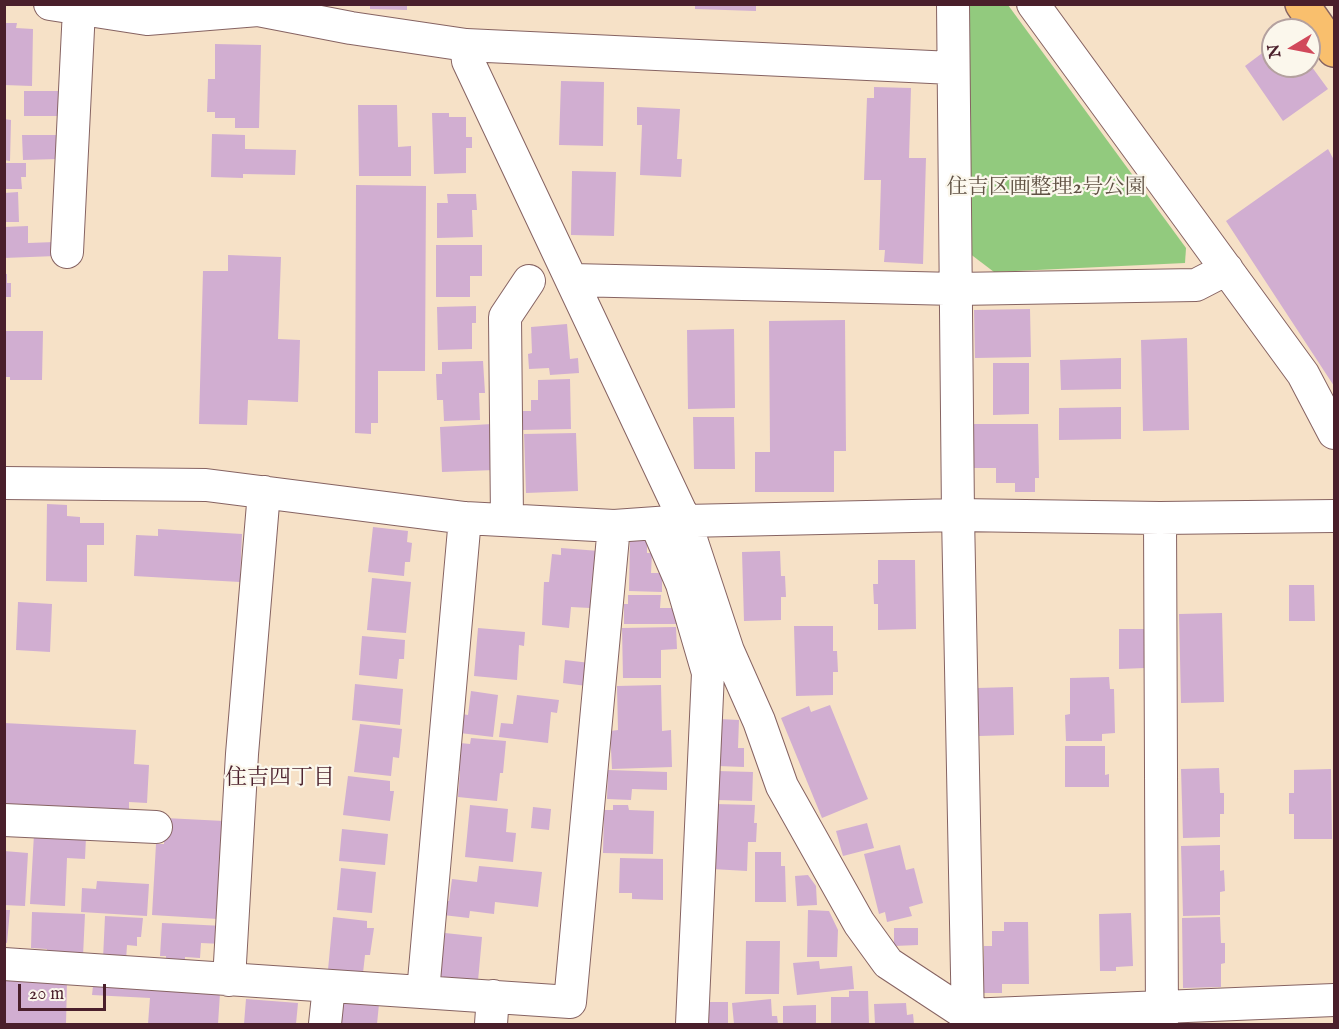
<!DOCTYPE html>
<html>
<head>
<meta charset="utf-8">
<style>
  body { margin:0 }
  #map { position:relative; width:1339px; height:1029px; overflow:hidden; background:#f6e1c7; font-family:"IM FELL English",serif }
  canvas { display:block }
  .frame { position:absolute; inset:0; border:6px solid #4a1f2b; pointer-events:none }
  .north { position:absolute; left:1261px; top:18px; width:60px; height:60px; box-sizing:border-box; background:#fbf7ec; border:2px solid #b4a19f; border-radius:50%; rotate:260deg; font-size:16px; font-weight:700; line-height:24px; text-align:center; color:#4a1f2b }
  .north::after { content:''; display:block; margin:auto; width:21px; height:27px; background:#d1495b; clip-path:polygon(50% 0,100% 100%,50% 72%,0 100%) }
  .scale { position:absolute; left:18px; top:984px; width:88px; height:27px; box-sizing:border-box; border:3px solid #4a1f2b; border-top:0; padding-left:8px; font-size:18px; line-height:21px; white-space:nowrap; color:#4a1f2b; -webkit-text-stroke:4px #fbf7ec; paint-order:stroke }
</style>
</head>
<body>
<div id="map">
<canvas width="1339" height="1029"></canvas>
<div class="frame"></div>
<div class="north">N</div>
<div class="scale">20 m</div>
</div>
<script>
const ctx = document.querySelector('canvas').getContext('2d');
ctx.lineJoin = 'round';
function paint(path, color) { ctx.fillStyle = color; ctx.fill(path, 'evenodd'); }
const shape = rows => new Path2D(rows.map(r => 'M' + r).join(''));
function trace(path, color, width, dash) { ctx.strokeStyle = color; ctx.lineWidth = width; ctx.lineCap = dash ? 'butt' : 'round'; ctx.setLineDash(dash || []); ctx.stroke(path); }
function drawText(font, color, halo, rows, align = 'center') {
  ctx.font = font + ' "IM FELL English","Noto Serif JP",serif'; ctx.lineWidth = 4.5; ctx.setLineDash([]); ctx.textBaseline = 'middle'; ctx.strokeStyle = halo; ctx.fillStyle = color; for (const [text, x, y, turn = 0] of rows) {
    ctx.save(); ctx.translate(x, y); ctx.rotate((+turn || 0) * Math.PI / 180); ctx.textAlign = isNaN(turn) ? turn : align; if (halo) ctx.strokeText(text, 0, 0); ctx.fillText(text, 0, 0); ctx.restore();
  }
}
paint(shape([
  [967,5,1008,5,1186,248,1185,263,994,272,969,253]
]), '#92ca7e');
paint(shape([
  [370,4,407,4,407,10,370,9],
  [695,4,756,4,756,11,695,9],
  [4,23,17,23,16,28,33,29,32,86,4,85],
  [215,44,261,45,259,128,235,128,235,118,215,118,215,112,207,112,208,79,215,79],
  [1273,45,1273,66,1309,66,1309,63,1328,89,1283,121,1245,66],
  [561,81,604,82,603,146,559,145],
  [874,87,911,88,909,158,926,158,923,264,884,262,885,250,879,250,881,180,864,180,867,98,874,98],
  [24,91,59,91,58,116,24,116],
  [358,105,397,105,398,147,411,146,411,176,359,176],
  [637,107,680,109,677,159,682,159,681,177,640,175,642,125,637,125],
  [432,113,449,113,449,117,466,117,466,137,472,137,472,148,466,148,466,173,434,174],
  [4,119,11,120,10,161,4,160],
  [212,134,245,135,245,149,296,150,295,175,243,174,243,178,211,177],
  [22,135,58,135,58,159,23,160],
  [1328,149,1334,160,1334,386,1226,221],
  [4,163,26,163,26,177,21,177,22,189,4,189],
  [572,171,616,172,614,236,571,235],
  [356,185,426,186,425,371,378,371,378,423,371,423,371,434,355,433],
  [18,192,19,222,4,222,4,193],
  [447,194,476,194,477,210,472,210,473,237,437,238,437,203,448,203],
  [28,226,28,243,55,242,56,256,4,258,4,227],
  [436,245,482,245,482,276,470,276,470,297,436,297],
  [228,255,281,257,278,339,300,340,298,402,248,400,247,425,199,424,203,271,228,271],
  [4,274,7,274,7,283,11,283,11,297,4,297],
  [476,306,476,323,472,323,472,349,438,350,437,307],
  [1030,309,1031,357,975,358,974,310],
  [845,320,846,451,834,451,834,492,755,492,755,452,770,452,769,321],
  [567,324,570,359,578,358,579,373,550,375,549,368,529,369,528,354,532,353,531,327],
  [734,329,735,408,688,409,687,330],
  [4,331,43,331,42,380,10,380,10,377,4,377],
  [1187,338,1189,430,1143,431,1141,340],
  [1121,358,1121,389,1061,390,1060,360],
  [483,361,485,393,479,393,480,420,444,421,443,400,437,400,436,374,442,374,442,362],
  [993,363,1029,363,1029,414,993,415],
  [570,379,571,429,522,430,522,411,531,411,531,400,538,400,538,380],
  [1121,407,1121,439,1059,440,1059,408],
  [693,417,734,417,735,469,694,469],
  [492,424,495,470,442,472,440,427],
  [973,424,1038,424,1039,478,1035,478,1035,492,1015,492,1015,483,996,483,996,468,974,468],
  [576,433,578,491,526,493,524,434],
  [47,504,67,505,67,516,80,517,80,523,104,523,104,545,87,545,87,582,46,581],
  [373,527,408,531,407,542,412,543,410,562,405,562,404,576,368,572],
  [158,529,242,534,240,582,134,576,136,535,158,536],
  [630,540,647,540,647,553,652,553,651,573,662,573,662,592,629,591],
  [561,548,599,551,597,580,592,579,590,608,571,607,569,628,542,625,544,582,549,582,552,554,561,555],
  [780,551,781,576,785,576,786,597,781,597,781,620,744,621,742,552],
  [878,560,915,560,916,629,878,630,878,604,874,604,873,584,878,584],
  [372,578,411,582,406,633,367,630],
  [1289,585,1314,585,1315,621,1289,621],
  [628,595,661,595,660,608,675,608,676,624,624,624,624,604,628,604],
  [18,602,52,604,50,652,16,650],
  [1222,613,1224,702,1181,703,1179,614],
  [794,626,833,626,833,651,837,651,838,672,833,672,833,695,796,696],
  [676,627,677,649,661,650,661,678,623,678,622,628],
  [478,628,525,632,524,646,519,645,517,680,474,676],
  [1119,629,1144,629,1145,668,1119,669],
  [362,636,405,640,404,659,399,659,397,679,359,675],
  [565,660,590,663,587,686,563,683],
  [1109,677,1110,689,1114,689,1115,733,1102,734,1102,741,1066,741,1065,715,1070,714,1070,678],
  [355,684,403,689,400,725,352,720],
  [661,685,662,731,671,730,672,767,612,769,610,731,618,730,617,686],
  [1013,687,1014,735,979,736,977,688],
  [471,691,498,695,493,737,460,733,462,714,468,715],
  [517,695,559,700,557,713,551,712,548,743,499,737,501,723,513,724],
  [830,705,868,799,822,818,781,718,809,706,811,712],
  [719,719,739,720,738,748,744,748,744,767,718,766],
  [4,723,136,730,134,764,149,765,147,803,129,802,129,811,4,804],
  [360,724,402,729,399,758,393,757,391,776,354,772],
  [471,738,506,741,503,773,500,773,497,801,458,797,460,771,457,771,460,743,470,744],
  [1065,746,1105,746,1105,775,1109,774,1109,787,1065,787],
  [1219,768,1220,793,1224,793,1224,814,1220,814,1220,837,1183,838,1181,769],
  [1331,769,1332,839,1294,839,1294,814,1289,814,1289,793,1294,793,1294,770],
  [608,770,667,772,667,790,632,789,631,800,607,799],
  [718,771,753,772,752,801,717,800],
  [348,776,390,781,390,791,394,791,390,821,343,815],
  [715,804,755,805,754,823,757,823,756,842,748,842,747,871,712,869],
  [470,805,508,809,506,832,516,833,513,862,465,857],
  [613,805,628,805,629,810,654,811,653,854,603,853,604,810,613,810],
  [533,807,551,809,549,830,531,828],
  [165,818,224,821,218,919,152,915,156,844,164,844],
  [867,823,874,848,843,856,836,831],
  [342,829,388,834,385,865,339,861],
  [34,834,86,837,85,859,67,858,65,906,30,904],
  [900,845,906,870,914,868,923,903,909,907,912,916,887,922,885,912,879,914,864,854],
  [1220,845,1220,871,1224,870,1225,891,1220,892,1220,915,1183,916,1181,846],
  [4,851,28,853,25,906,4,905],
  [755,852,781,852,781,866,785,866,786,902,755,902],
  [620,858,663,859,663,900,632,899,632,893,619,893],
  [479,866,542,872,538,907,495,902,494,914,470,911,469,918,443,915,445,901,449,901,452,879,477,882],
  [341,868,376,872,372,913,337,910],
  [808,875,816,886,817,905,797,906,795,876],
  [97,881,149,884,147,916,81,912,82,888,96,889],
  [4,910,10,910,7,943,4,942],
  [808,910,829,911,838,930,837,957,807,957],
  [32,912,85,914,83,956,47,955,47,949,31,948],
  [1131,913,1133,966,1116,967,1116,971,1100,971,1099,914],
  [105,916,143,918,141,937,137,937,137,946,127,945,126,960,103,959],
  [333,917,367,921,367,928,374,928,370,955,365,955,363,973,328,970],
  [1220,917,1221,943,1225,943,1225,963,1221,964,1221,987,1183,988,1182,918],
  [1004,922,1028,922,1029,984,1002,984,1002,993,984,993,984,946,992,946,992,931,1004,931],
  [162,923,224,926,223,944,201,943,200,958,185,957,185,964,166,963,166,956,160,956],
  [894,928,918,928,918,945,894,946],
  [445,933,482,937,478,981,440,977],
  [746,941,780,941,779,994,745,994],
  [819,961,820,969,852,966,854,989,797,995,793,963],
  [4,979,67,981,66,1024,4,1024],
  [93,986,220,993,218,1024,148,1024,150,998,92,995],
  [849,991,868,991,869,1024,831,1024,831,997,849,997],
  [246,999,298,1003,296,1024,244,1024],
  [771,999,772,1016,777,1016,778,1024,734,1024,732,1003],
  [342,1001,379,1004,377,1024,340,1024],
  [705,1002,728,1002,728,1024,705,1024],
  [906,1003,907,1015,913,1014,914,1024,875,1024,874,1004],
  [816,1005,816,1024,783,1024,783,1006]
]), '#d1aed1');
const minor = shape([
  [50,4,147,19,258,10,351,28,466,45,952,68],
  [953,4,958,515,968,1024],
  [1033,4,1303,374,1334,433],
  [466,45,468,61,685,521,728,651,759,721,782,786,859,923,888,963,967,1015,1334,1000],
  [67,252,79,9],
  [572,280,956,289,1196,285,1227,269],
  [4,483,206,485,465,518,614,526,685,521,958,515,1160,518,1334,516],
  [1160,518,1162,1024],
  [507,520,505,317,529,281],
  [656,524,682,584,708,673,692,1024],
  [4,820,156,827],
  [4,964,570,1002,614,526],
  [229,980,242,754,264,492],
  [423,992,465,518],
  [325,1024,329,986],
  [491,1024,493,996]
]);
const highway = shape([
  [1302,4,1334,50]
]);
trace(minor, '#866362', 34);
trace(highway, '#866362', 36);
trace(minor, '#fff', 32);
trace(highway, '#f9bf6d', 33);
drawText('21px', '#605244', '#fbf7ec', [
  ["住吉区画整理2号公園",1046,189]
]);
drawText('22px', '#4a1f2b', '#fbf7ec', [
  ["住吉四丁目",280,779]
]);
</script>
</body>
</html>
